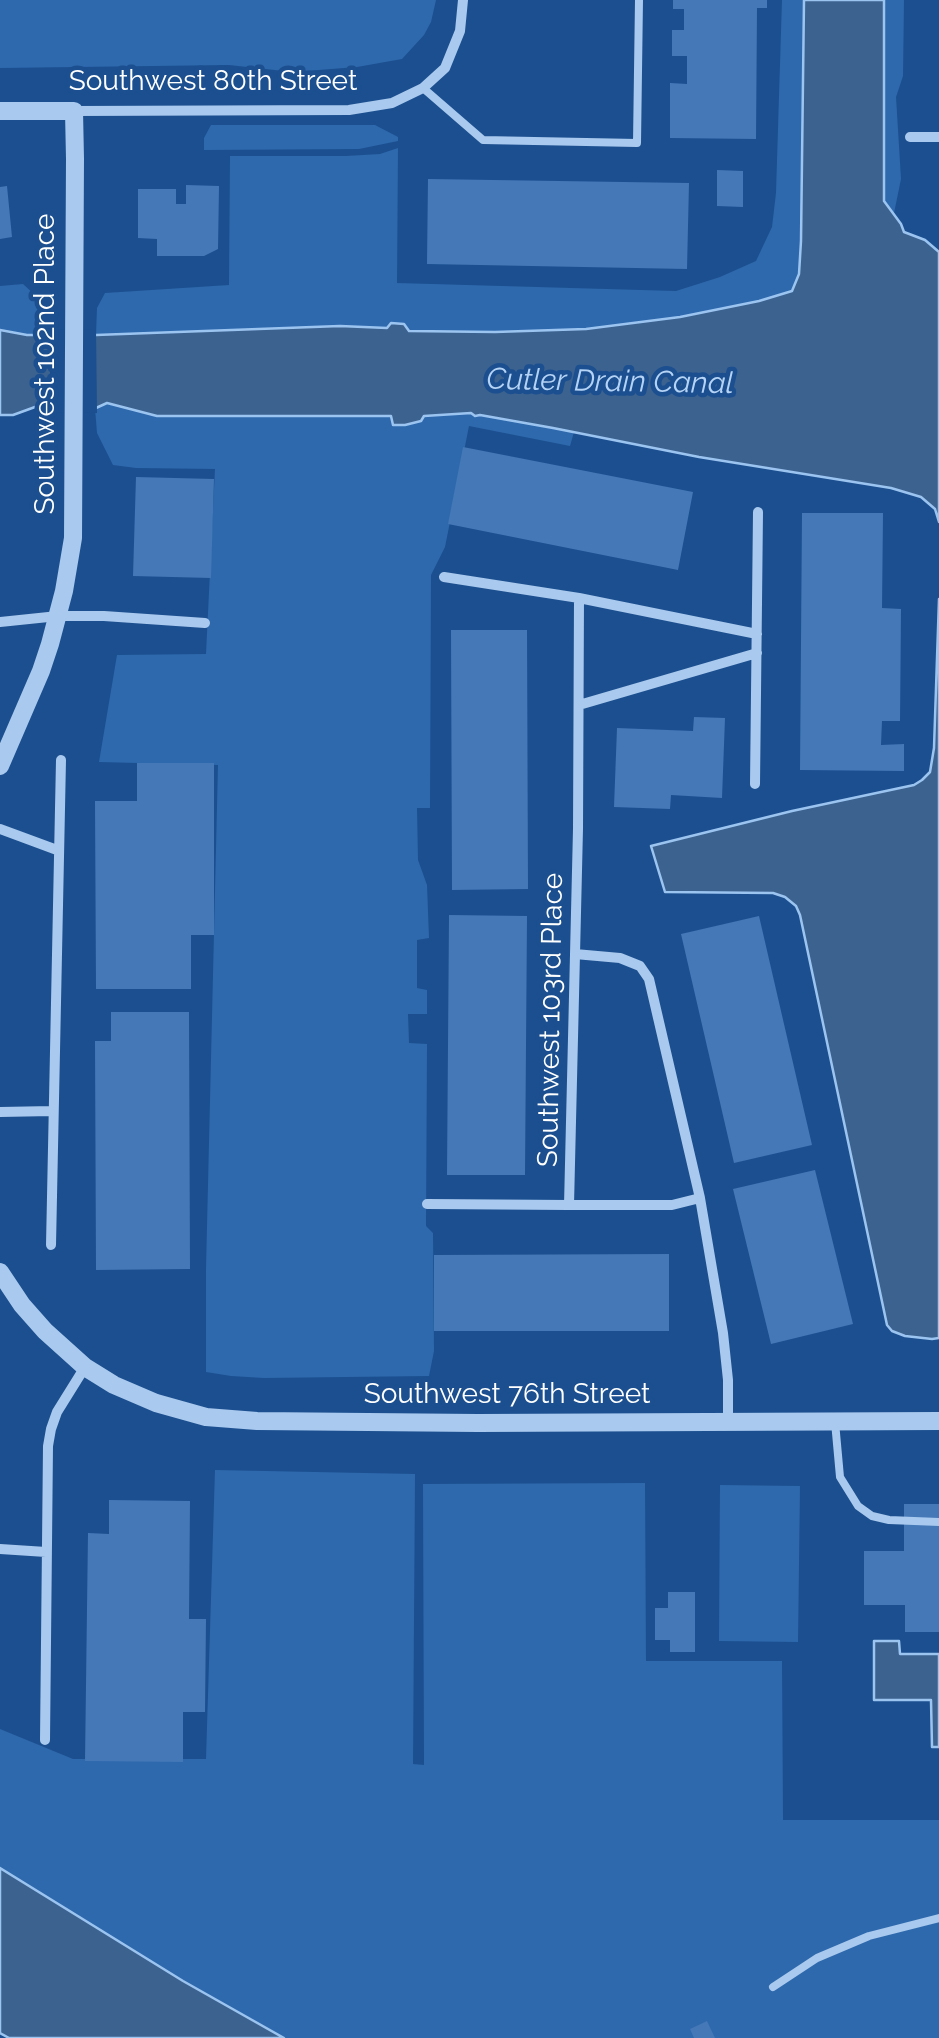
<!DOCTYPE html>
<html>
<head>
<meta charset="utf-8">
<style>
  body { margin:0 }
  canvas { display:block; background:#1b4f8f }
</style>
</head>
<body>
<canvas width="939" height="2038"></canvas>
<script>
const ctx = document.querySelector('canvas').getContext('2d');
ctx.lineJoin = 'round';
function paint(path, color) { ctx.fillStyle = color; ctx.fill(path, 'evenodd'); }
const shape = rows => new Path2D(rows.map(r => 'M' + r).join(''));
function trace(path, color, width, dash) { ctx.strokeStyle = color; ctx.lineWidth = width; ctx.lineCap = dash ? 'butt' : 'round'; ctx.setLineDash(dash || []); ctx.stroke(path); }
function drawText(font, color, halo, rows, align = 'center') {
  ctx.font = font + ' Raleway,sans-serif'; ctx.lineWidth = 9; ctx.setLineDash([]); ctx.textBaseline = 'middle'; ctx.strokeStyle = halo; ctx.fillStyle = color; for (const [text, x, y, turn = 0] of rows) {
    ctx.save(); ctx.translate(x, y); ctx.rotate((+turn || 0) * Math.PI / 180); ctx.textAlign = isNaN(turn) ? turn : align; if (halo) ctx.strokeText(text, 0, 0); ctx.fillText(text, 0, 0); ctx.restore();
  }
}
paint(shape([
  [0,0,436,0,431,22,424,35,402,59,357,67,293,72,229,65,0,68],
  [782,0,804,0,801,241,799,274,792,291,759,301,680,317,586,329,495,332,409,331,404,324,388,328,340,326,96,335,97,308,105,293,229,285,230,156,346,156,380,154,398,148,397,283,676,291,720,277,756,261,772,227,776,193],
  [884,0,904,0,903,76,896,97,901,179,894,213,884,201],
  [211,125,375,125,398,137,398,141,359,149,204,150,204,138],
  [23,284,48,307,51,334,27,335,0,330,0,286],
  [107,403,157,416,391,416,393,425,406,425,420,421,423,416,472,413,475,416,480,415,574,432,570,446,469,426,445,547,431,575,430,808,417,808,418,860,427,885,429,938,417,940,417,988,427,990,427,1014,408,1014,409,1043,427,1044,426,1226,433,1233,434,1351,429,1376,264,1378,231,1376,206,1372,206,1269,218,765,99,762,117,655,206,654,215,469,136,468,113,465,97,433,95,408],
  [215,1470,415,1474,413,1764,424,1765,423,1484,645,1483,646,1661,782,1661,783,1820,939,1820,939,2038,284,2038,183,1981,0,1868,0,1729,73,1759,206,1759],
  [720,1485,800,1486,798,1642,719,1641]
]), '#2e69ad');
const water = shape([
  [804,0,884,0,884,201,901,224,904,232,925,240,939,252,939,522,935,509,921,497,891,488,699,457,553,428,480,415,475,416,471,413,424,416,421,421,405,425,393,425,391,416,157,416,107,403,96,408,35,407,13,415,0,415,0,330,27,335,96,335,340,326,387,328,391,323,404,324,409,331,495,332,586,329,680,317,759,301,792,291,799,274,801,241,804,0],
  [939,599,939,1338,932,1339,905,1336,892,1331,887,1325,800,915,796,906,785,897,773,893,665,892,651,846,792,811,914,785,922,780,930,772,934,748,939,599],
  [874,1641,899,1641,900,1654,939,1654,939,1747,932,1747,931,1700,874,1700,874,1641],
  [0,1868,183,1981,284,2038,9,2038,0,2033,0,1868]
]);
paint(water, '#3c6290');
trace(water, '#9cc4f0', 2.5);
paint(shape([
  [50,329,96,330,97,413,50,412]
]), '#1b4f8f');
paint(shape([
  [673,0,767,0,767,8,757,8,756,139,670,138,670,83,687,84,687,56,672,56,672,30,684,30,684,9,673,9],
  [717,170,743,171,743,207,717,206],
  [428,179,689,183,687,269,427,264],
  [186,185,219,186,218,249,204,256,157,256,157,239,138,238,138,189,176,189,176,204,186,204],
  [7,186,12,237,0,239,0,187],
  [463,447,693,492,678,570,448,524],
  [136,477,214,479,211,578,133,576],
  [802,513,883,513,882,608,901,609,900,721,882,721,881,745,904,744,904,771,800,770],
  [451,630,527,630,528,889,452,890],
  [694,717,725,718,722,798,671,795,670,809,614,807,617,728,693,731],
  [137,763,214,763,214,935,191,935,191,989,96,989,95,801,137,801],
  [449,915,527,916,525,1175,447,1175],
  [759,916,812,1145,734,1163,681,934],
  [111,1012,189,1012,190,1269,96,1270,95,1041,111,1041],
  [815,1170,853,1324,771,1344,733,1189],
  [669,1254,669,1331,434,1331,434,1255],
  [109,1500,190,1501,189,1619,206,1619,205,1712,183,1712,183,1762,85,1761,88,1533,109,1534],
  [904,1504,939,1504,939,1632,905,1632,905,1605,864,1605,864,1551,904,1551],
  [668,1592,695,1592,695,1652,670,1652,670,1640,655,1640,655,1608,668,1608],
  [707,2021,715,2038,694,2038,690,2029]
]), '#4478b7');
trace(shape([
  [423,88,483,140,637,143,639,0],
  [835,1422,840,1477,858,1506,872,1516,889,1520,939,1522],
  [773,1987,817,1958,869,1936,939,1918]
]), '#a9c9ee', 8);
trace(shape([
  [74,111,349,110,392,103,423,88,445,68,460,31,463,0],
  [910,137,939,137],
  [444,577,579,598,757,634],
  [579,598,578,829,569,1205,672,1205,700,1198,723,1333,728,1380,728,1422],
  [0,622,58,616,104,616,205,623],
  [579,705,757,653],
  [755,784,758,512],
  [0,829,57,850],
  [575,954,620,958,640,966,649,979,700,1198],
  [0,1112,52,1111],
  [427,1204,569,1205],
  [51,1245,61,760],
  [0,1549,46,1552],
  [45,1740,48,1446,51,1429,57,1412,85,1367]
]), '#a9c9ee', 10);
trace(shape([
  [0,111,74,111,75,159,73,538,64,591,50,644,41,671,0,766],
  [0,1272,22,1305,45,1331,85,1367,114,1385,156,1403,206,1417,257,1421,478,1423,939,1421]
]), '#a9c9ee', 18);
drawText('28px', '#fff', '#1b4f8f', [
  ["Southwest 80th Street",213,82],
  ["Southwest 102nd Place",46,364,-90],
  ["Southwest 103rd Place",551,1020,-89],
  ["Southwest 76th Street",507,1395]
]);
drawText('italic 30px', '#b5d3f5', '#1b4f8f', [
  ["Cutler Drain Canal",610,382,1]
]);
</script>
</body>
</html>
